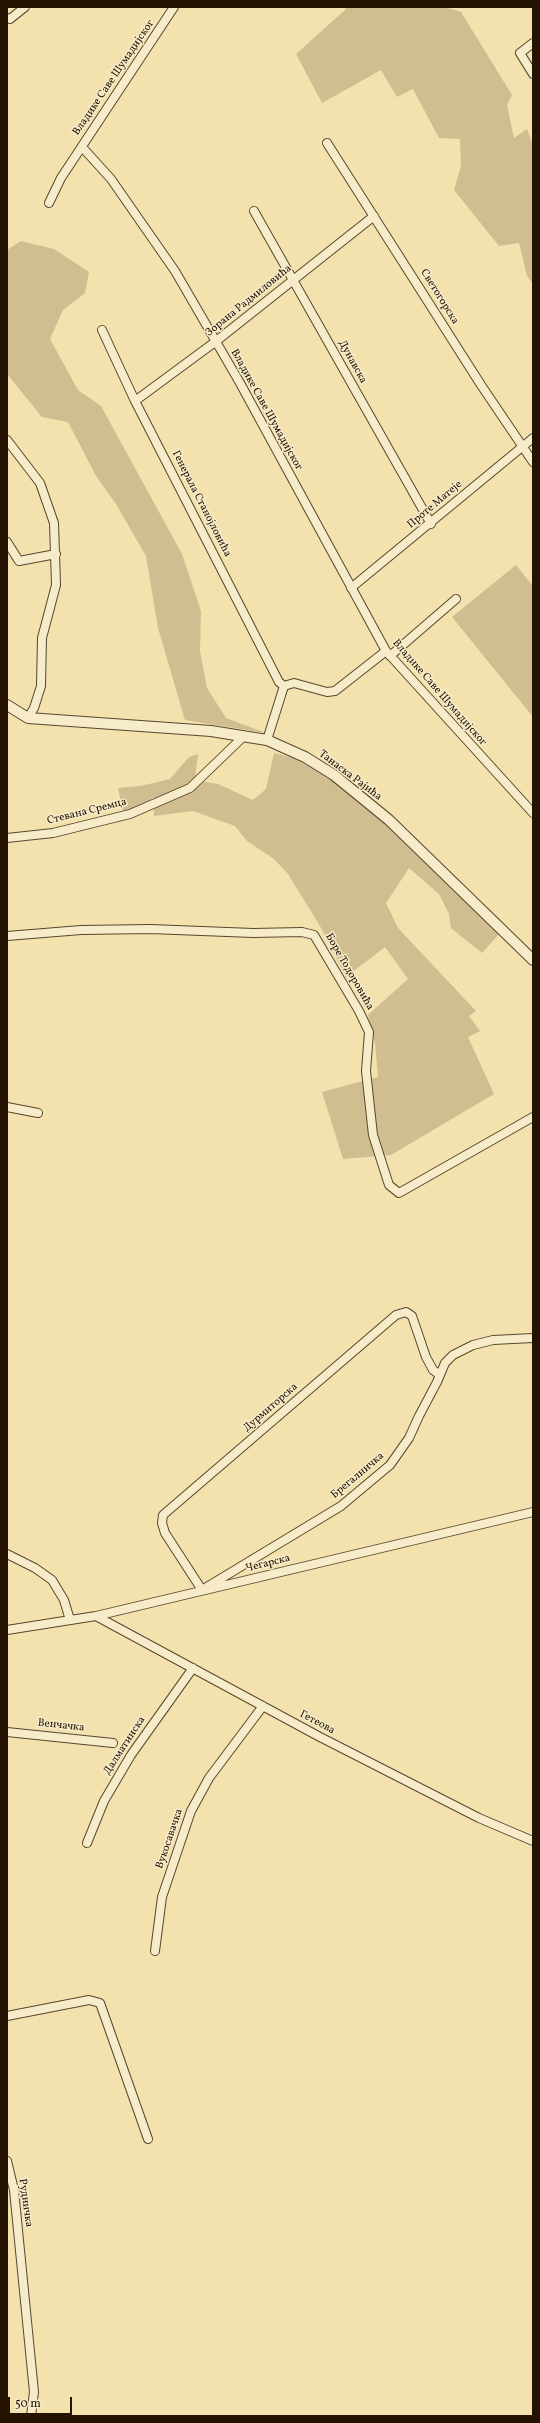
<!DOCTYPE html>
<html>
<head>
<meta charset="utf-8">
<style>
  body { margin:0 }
  #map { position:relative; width:540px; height:2423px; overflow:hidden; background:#f3e1ae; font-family:Vollkorn,serif }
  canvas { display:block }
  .frame { position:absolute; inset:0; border:8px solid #241300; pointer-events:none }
  .scale { position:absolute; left:8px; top:2397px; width:64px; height:18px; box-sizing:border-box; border:2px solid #241300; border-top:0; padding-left:5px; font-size:12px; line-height:14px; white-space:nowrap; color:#241300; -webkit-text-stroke:3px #f7ecca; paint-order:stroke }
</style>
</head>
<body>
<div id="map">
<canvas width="540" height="2423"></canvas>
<div class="frame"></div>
<div class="scale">50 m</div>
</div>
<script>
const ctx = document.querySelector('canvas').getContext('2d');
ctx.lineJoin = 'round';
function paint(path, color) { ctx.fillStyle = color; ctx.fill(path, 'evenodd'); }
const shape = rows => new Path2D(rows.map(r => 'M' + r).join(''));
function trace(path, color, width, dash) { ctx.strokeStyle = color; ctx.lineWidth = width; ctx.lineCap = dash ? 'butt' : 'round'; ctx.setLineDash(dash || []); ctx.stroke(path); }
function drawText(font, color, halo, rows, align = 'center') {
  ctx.font = font + ' Vollkorn,serif'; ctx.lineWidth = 3; ctx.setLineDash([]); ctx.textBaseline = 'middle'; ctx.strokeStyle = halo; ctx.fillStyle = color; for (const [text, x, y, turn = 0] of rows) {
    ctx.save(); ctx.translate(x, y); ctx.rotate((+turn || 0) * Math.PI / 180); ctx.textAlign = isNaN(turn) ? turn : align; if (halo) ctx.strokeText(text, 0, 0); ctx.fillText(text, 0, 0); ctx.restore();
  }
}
paint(shape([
  [345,7,444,7,461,12,512,95,507,105,514,138,527,129,533,145,533,284,527,276,519,243,499,246,454,190,461,166,460,139,439,138,413,89,397,97,381,70,322,103,296,54,346,9],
  [21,241,54,249,89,272,85,293,63,310,50,339,78,390,101,406,182,554,201,611,200,651,207,688,226,718,266,733,185,720,158,628,146,556,116,504,96,476,68,422,42,417,7,374,7,250],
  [516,565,533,586,533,717,452,617],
  [274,753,290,757,332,776,380,814,500,933,482,953,451,928,449,914,439,894,409,868,386,903,398,928,476,1011,469,1016,480,1031,468,1037,494,1094,391,1155,343,1159,322,1092,378,1077,375,1043,368,1015,408,979,385,947,346,977,320,926,288,874,274,859,247,841,235,826,193,811,154,816,154,797,139,807,123,812,118,788,141,786,170,779,189,757,198,754,195,780,218,784,253,800,266,789]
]), '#d0be90');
const minor = shape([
  [7,18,10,19,25,7],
  [533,43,520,53,533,74],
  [327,143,481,385,533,462],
  [82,147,111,179,175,271,240,383,386,651,533,813],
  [49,203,61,178,174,7],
  [254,211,431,524],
  [102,330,135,401,279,682,284,686],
  [135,401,215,342,374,216],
  [7,440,40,483,54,523,56,585,42,638,41,686,34,708,28,718],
  [7,542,19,561,56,554],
  [351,588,533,438],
  [390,656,456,599],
  [267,740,284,686,294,683,327,692,335,691,386,651],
  [7,838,53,833,130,814,190,788,244,736],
  [7,936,81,930,150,929,253,933,302,932,314,935,359,1011,369,1032,366,1071,373,1135,389,1185,399,1193,533,1117],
  [7,1107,38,1113],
  [440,1375,433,1370,426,1357,412,1316,406,1312,396,1315,163,1515,162,1523,165,1533,202,1590,341,1506,390,1465,409,1438,419,1416,437,1382,440,1375,445,1363,453,1355,473,1345,493,1340,533,1338],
  [7,1554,35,1568,52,1580,64,1600,70,1620],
  [96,1616,320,1737,479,1818,533,1841],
  [7,1630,96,1616,533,1512],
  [7,1732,113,1743],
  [87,1843,104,1801,131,1755,193,1668],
  [155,1951,162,1897,191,1811,209,1778,263,1706],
  [7,2016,89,2000,100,2003,148,2139],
  [7,2161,14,2190,34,2392,31,2416]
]);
const tertiary = shape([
  [7,705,28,718,211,731,267,740,305,757,334,775,389,820,533,960]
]);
trace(minor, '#58462c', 10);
trace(tertiary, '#58462c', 12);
trace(minor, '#f7ecca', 8);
trace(tertiary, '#f7ecca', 10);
drawText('11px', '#241300', '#f7ecca', [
  ["Владике Саве Шумадијског",114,78,-56],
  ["Светогорска",439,297,58],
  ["Зорана Радмиловића",249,301,-39],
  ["Дунавска",352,362,61],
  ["Владике Саве Шумадијског",266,410,61],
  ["Генерала Станојловића",201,504,63],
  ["Проте Матеје",435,505,-40],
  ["Владике Саве Шумадијског",439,693,49],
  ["Танаска Рајића",350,776,37],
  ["Стевана Сремца",87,812,-14],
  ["Боре Тодоровића",349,972,60],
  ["Дурмиторска",271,1408,-41],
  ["Брегалничка",358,1476,-40],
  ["Чегарска",268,1564,-14],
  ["Гетеова",317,1723,28],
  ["Венчачка",61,1726,6],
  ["Далматинска",125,1746,-57],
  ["Вукосавачка",170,1839,-71],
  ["Рудничка",25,2203,82]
]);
</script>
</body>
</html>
